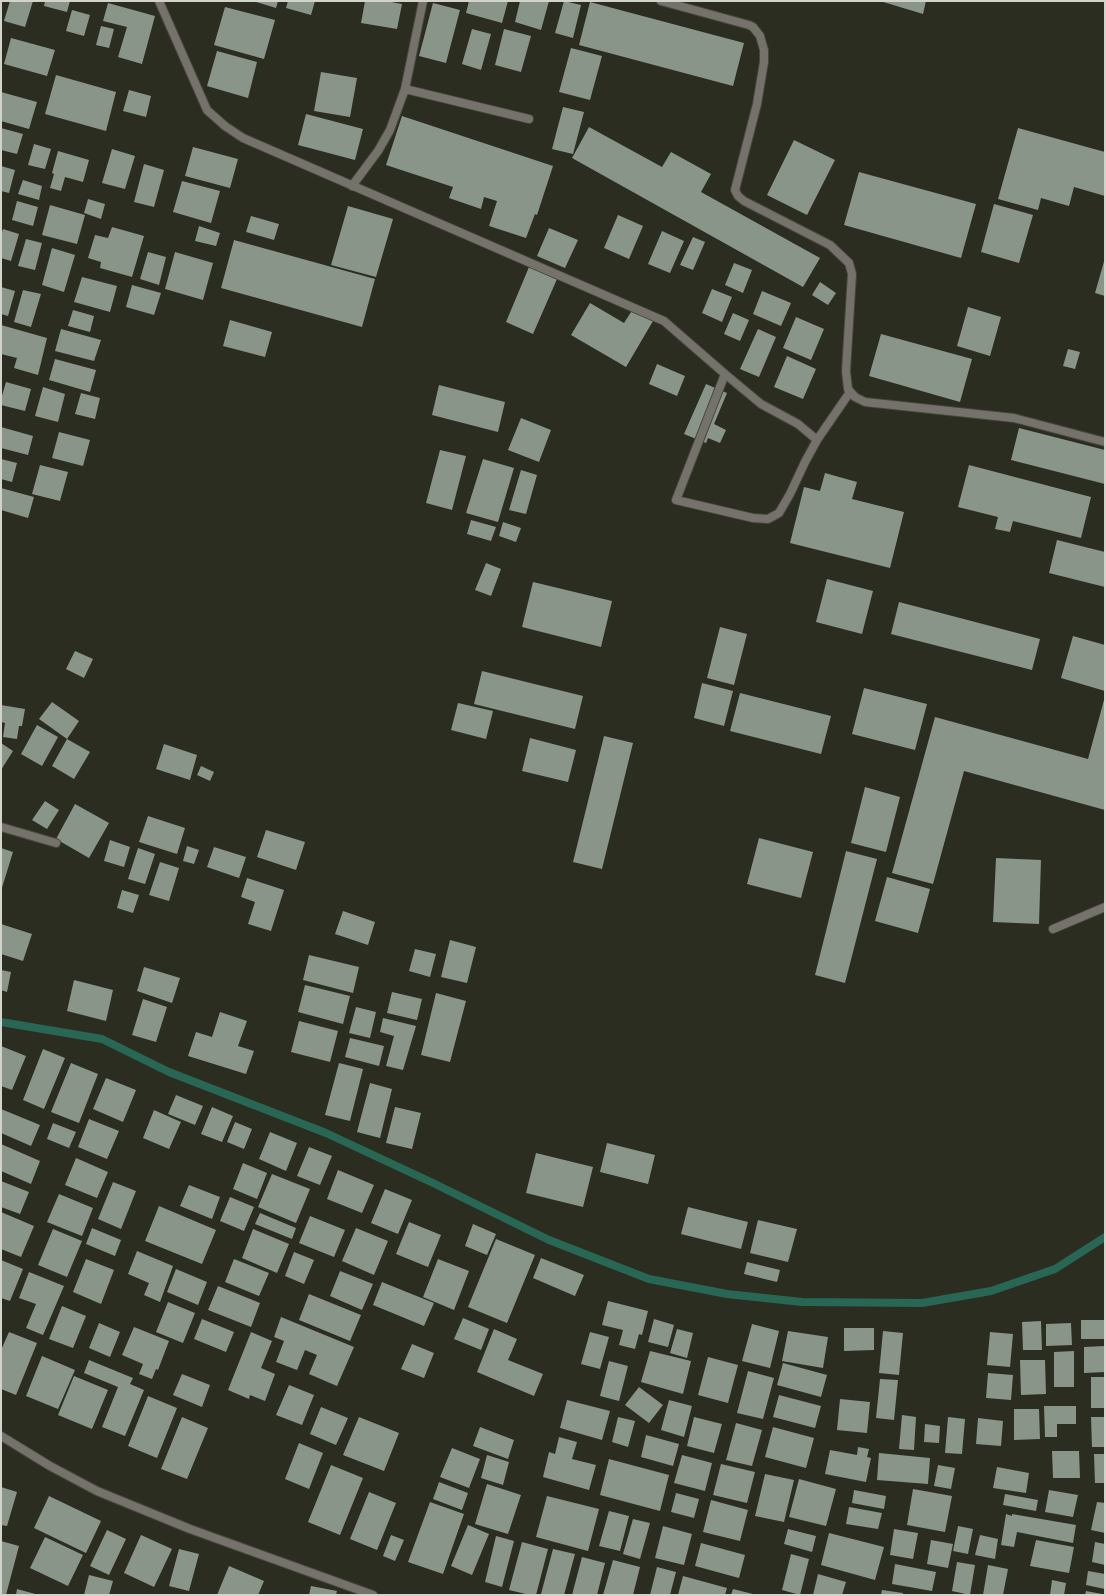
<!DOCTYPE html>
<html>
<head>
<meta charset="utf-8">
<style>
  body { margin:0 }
  #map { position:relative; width:1106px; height:1596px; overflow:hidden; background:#2b2d20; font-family:"Fira Sans Condensed",sans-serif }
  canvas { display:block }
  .frame { position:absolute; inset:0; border:2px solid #d2d4cc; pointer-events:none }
</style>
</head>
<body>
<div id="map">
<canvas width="1106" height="1596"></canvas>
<div class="frame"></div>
</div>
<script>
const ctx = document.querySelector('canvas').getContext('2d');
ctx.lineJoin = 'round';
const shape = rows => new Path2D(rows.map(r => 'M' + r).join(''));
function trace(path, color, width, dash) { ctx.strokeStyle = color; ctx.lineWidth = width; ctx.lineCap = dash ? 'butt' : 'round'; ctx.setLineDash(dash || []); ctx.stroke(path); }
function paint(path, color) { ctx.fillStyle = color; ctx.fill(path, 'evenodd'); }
trace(shape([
  [1,1022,102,1039,169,1072,326,1133,433,1183,549,1240,649,1279,727,1294,802,1302,922,1303,991,1291,1055,1269,1105,1237]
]), '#286754', 8);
paint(shape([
  [10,1,33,1,25,27,4,21],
  [45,1,70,1,67,12,44,6],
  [253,1,278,1,276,8],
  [288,1,315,1,311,15,286,8],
  [365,1,386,1,402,4,397,29,361,23],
  [469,1,508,1,502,23,466,13],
  [520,1,549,1,541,30,515,22],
  [564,1,581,5,573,38,555,33],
  [880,1,926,1,923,14],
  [590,2,744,43,733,86,579,45],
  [108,3,155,16,142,64,118,57,127,27,103,21],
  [433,3,460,10,446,63,419,56],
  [225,7,275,20,264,59,214,45],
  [72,10,90,15,84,36,66,31],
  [101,26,114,29,109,48,96,45],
  [472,29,491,34,481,70,462,64],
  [504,29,531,36,521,72,495,65],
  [11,38,55,50,47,76,4,64],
  [571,48,602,56,590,100,559,92],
  [217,51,257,62,248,98,207,86],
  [321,72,357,78,350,117,314,111],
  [56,75,116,92,106,131,45,114],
  [129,90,151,96,146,117,123,111],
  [1,92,37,102,29,129,1,121],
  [563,107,584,112,573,154,552,149],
  [306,114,363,129,355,160,298,145],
  [402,116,553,166,537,215,535,214,526,238,489,226,497,201,484,197,481,209,449,198,453,187,386,165],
  [589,127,662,167,671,152,711,174,701,192,820,258,803,287,572,158],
  [1,128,23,134,17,154,1,150],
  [1018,128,1105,152,1105,196,1074,187,1069,206,1041,198,1038,210,998,199],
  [794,140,835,160,807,215,767,195],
  [34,144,51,149,45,169,28,165],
  [193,147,238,159,230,188,185,176],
  [112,149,135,156,125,189,102,183],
  [58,151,89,160,83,182,65,177,61,191,50,188,54,174,52,173],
  [144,164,164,170,154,207,134,202],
  [1,166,15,170,9,193,1,191],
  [859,172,976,204,961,258,844,225],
  [23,180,42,186,39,200,18,194],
  [182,181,220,191,211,223,173,212],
  [88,199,105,204,101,219,84,213],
  [17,201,38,207,33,226,12,220],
  [994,204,1033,215,1019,263,981,252],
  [50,205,85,215,77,244,42,235],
  [348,206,393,219,376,277,331,265],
  [618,215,643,226,629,259,604,248],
  [251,216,279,224,274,240,246,232],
  [199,226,220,233,216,246,195,241],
  [112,227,144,236,132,277,100,268,101,262,88,258,95,235,108,238],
  [549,228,578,240,565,268,537,256],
  [3,229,19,234,11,261,1,258,1,235],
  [662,231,684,241,670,273,648,264],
  [693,237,705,242,693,270,680,265],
  [26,239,42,243,35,270,18,266],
  [234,240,375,279,362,327,221,288],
  [52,248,75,255,64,292,42,285],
  [148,252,166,257,159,285,140,279],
  [175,252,213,263,203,300,165,289],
  [1105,258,1105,296,1095,293],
  [734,263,752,270,743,293,725,285],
  [529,267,557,279,533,334,506,322],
  [82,277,117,286,110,312,74,302],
  [820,282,836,293,828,305,812,295],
  [132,285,161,293,154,315,126,307],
  [1,287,15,291,8,316,1,314],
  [712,289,732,297,722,322,702,313],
  [23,290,41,294,31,327,14,322],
  [762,291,791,303,781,326,753,314],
  [590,303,624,323,633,309,653,321,626,367,571,335],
  [968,307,1001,317,990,356,957,346],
  [73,310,94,316,90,332,68,326],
  [733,313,749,320,740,341,724,334],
  [796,317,824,329,811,360,783,348],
  [230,320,272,332,265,357,223,346],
  [1,325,47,338,38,375,14,368,17,358,1,354],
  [61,329,101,340,94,361,55,351],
  [758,329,776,337,759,377,740,369],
  [881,334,972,359,960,402,869,376],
  [1068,349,1080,352,1075,369,1063,366],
  [787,356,816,369,803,399,774,387],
  [55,359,96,370,90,392,49,380],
  [657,364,685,376,677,396,649,384],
  [6,382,31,389,25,411,1,405,1,399],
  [706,384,727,393,714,424,726,430,720,443,708,438,706,443,684,434],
  [439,385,505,402,498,432,432,415],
  [43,387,65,394,58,422,35,416],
  [81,393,100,398,95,419,75,414],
  [521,418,551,430,539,462,508,450],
  [1,427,33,436,28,455,1,448],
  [1019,428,1105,450,1105,484,1011,460],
  [59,432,90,440,83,466,52,458],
  [440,450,466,456,452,510,426,503],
  [1,459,17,463,12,482,1,479],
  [483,459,514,468,498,522,466,513],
  [40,465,68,472,60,501,32,494],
  [969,465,1091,497,1081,538,1013,521,1010,532,995,529,998,517,958,507],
  [521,470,537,475,526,514,509,510],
  [825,473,857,482,852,499,904,512,890,568,790,543,804,487,820,491],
  [1,488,34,497,28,518,1,510],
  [471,520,496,527,491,541,467,534],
  [503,522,521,528,516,542,499,536],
  [1057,540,1105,552,1105,587,1049,573],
  [486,563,501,569,491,596,475,590],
  [827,579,873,591,862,634,816,622],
  [533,582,612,601,601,647,522,627],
  [899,602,1040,639,1032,670,891,634],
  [720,627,747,634,734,685,707,678],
  [1073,636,1105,645,1105,691,1061,678],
  [75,651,93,659,84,678,66,669],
  [482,671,583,696,575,729,474,704],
  [702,683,733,691,724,726,694,718],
  [864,688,927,704,915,750,852,734],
  [740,693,831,716,821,754,730,731],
  [1104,700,1105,700,1105,810,964,771,933,884,892,873,935,717,1088,759],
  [52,702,79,721,67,739,39,719],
  [458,703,493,711,486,739,451,730],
  [1,705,25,709,22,726,19,726,17,739,3,737,5,723,1,722],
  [37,725,58,737,42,766,21,754],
  [604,736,633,743,602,869,573,862],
  [530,738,576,750,568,782,522,771],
  [67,739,90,752,74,779,52,766],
  [1,743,13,751,1,770],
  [164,744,197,755,190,780,156,769],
  [201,766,214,772,210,781,197,775],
  [865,787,900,797,886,852,851,843],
  [45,801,59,810,47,829,32,820],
  [75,804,109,823,89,858,56,839],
  [148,816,185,828,177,854,139,842],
  [266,830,305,842,296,870,257,857],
  [759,838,813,852,801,898,747,884],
  [110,840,130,847,124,867,104,861],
  [187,846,199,850,194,864,183,861],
  [214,847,246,857,239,878,207,867],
  [1,848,13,852,1,891],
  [138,848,155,854,145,884,128,879],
  [846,851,877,859,845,983,815,975],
  [996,858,1041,860,1039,924,993,922],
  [160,862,179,868,169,901,149,895],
  [887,877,930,889,918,933,875,921],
  [247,878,284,890,271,931,248,924,255,902,241,897],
  [122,890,139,895,133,913,117,908],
  [343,911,375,922,368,945,335,934],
  [1,924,32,934,23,961,1,954],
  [450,940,476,947,467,983,441,977],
  [415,949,436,954,430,977,409,971],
  [309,955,359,967,353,993,303,980],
  [144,967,180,978,172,1003,137,991],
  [1,970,11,972,7,992,1,990],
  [74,980,113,990,106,1021,67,1011],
  [305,985,350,996,343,1024,298,1012],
  [392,992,422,999,417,1020,387,1013],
  [436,993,466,1001,450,1062,421,1055],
  [143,999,167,1007,156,1042,132,1035],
  [356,1007,376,1012,370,1038,349,1033],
  [220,1012,247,1021,238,1046,254,1051,246,1074,188,1056,196,1032,212,1037],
  [383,1018,416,1026,403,1070,386,1066,394,1036,380,1032],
  [299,1021,338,1031,330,1062,291,1052],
  [350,1038,384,1046,379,1066,345,1057],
  [1,1046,26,1056,12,1090,1,1086],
  [43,1049,65,1058,44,1109,23,1100],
  [71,1063,98,1074,79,1123,51,1112],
  [339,1063,363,1069,350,1121,325,1115],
  [106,1078,136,1090,123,1122,93,1109],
  [370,1083,392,1089,380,1138,357,1132],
  [176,1095,203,1106,195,1125,168,1114],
  [212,1107,233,1116,222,1142,201,1134],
  [395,1107,421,1113,412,1149,386,1143],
  [1,1109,40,1125,31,1146,1,1133],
  [154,1110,181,1122,169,1149,143,1138],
  [89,1119,119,1131,107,1159,78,1147],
  [235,1122,252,1129,244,1149,227,1142],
  [53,1123,76,1132,69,1148,47,1139],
  [270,1132,297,1143,286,1171,259,1159],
  [607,1143,655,1155,648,1184,600,1172],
  [1,1144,40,1161,31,1184,1,1171],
  [309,1147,332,1156,320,1185,297,1176],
  [536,1153,593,1167,583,1207,526,1193],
  [76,1158,108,1172,97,1198,65,1185],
  [243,1163,267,1173,257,1199,233,1189],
  [338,1170,374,1185,362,1213,327,1199],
  [272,1174,310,1189,296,1223,258,1207],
  [1,1181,29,1192,20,1214,1,1207],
  [113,1182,136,1191,121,1229,98,1219],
  [189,1185,220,1197,212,1219,180,1206],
  [385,1189,412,1200,398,1234,371,1223],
  [59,1194,93,1208,82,1236,47,1222],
  [230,1197,254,1207,244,1231,220,1221],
  [159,1206,216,1230,202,1264,145,1241],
  [688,1207,748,1222,741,1249,681,1234],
  [1,1212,34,1226,21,1257,1,1249],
  [260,1213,296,1228,292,1239,255,1224],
  [310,1216,345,1230,334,1257,299,1243],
  [758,1220,797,1229,788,1262,750,1253],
  [409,1222,441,1235,428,1267,396,1254],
  [473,1224,496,1234,487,1255,465,1246],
  [92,1228,121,1240,115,1256,86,1244],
  [356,1228,388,1241,374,1275,342,1261],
  [53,1229,82,1241,67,1277,38,1265],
  [253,1229,289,1244,277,1273,242,1258],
  [496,1239,535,1255,507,1323,468,1307],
  [137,1251,173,1266,160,1302,144,1295,149,1283,128,1274],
  [294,1252,314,1260,304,1284,285,1276],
  [541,1258,584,1275,575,1296,533,1278],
  [86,1259,114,1270,101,1304,73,1292],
  [234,1259,269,1273,259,1296,225,1282],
  [438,1259,469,1271,454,1310,423,1297],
  [1,1260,23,1269,10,1301,1,1298],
  [747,1262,780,1270,777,1282,744,1274],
  [176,1269,207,1282,198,1305,167,1292],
  [340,1271,373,1284,362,1310,330,1296],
  [29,1272,64,1286,43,1335,26,1328,36,1304,19,1298],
  [382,1282,434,1303,424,1326,373,1305],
  [218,1286,260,1303,251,1327,208,1310],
  [309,1294,361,1315,350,1341,299,1320],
  [608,1301,648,1311,642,1335,639,1334,635,1349,619,1345,623,1330,602,1325],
  [168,1302,195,1313,183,1343,156,1332],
  [62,1306,86,1316,73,1348,49,1339],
  [281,1317,354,1347,337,1386,309,1374,317,1355,305,1350,297,1370,276,1362,284,1341,274,1337],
  [463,1318,489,1329,481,1350,454,1339],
  [202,1319,234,1332,226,1352,194,1339],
  [654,1319,674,1325,668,1347,648,1342],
  [1081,1320,1105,1320,1105,1339,1081,1339],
  [1041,1321,1042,1350,1023,1350,1022,1322],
  [99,1323,120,1332,110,1357,89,1348],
  [1071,1323,1072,1345,1046,1346,1046,1324],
  [752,1324,779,1331,770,1368,742,1361],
  [134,1327,169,1341,158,1370,156,1369,152,1379,139,1374,143,1364,122,1355],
  [844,1328,874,1328,874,1350,844,1351],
  [494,1329,517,1339,508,1360,543,1374,534,1396,477,1372],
  [677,1329,693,1333,687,1358,670,1353],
  [788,1331,828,1337,823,1368,782,1361],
  [883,1331,903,1333,899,1375,879,1373],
  [9,1332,37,1343,16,1395,1,1389,1,1350],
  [251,1332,272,1341,261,1368,275,1374,265,1401,250,1395,249,1399,228,1390],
  [590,1332,609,1337,600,1369,581,1364],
  [990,1332,1013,1334,1010,1367,987,1365],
  [412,1344,434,1353,424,1378,401,1369],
  [1105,1346,1105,1372,1084,1373,1084,1347],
  [650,1351,691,1361,683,1394,641,1382],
  [1074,1351,1074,1387,1054,1387,1054,1352],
  [42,1356,75,1370,58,1409,26,1396],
  [708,1357,738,1365,728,1403,698,1395],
  [89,1360,133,1378,130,1384,144,1390,125,1436,102,1427,118,1387,84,1373],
  [1020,1360,1045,1360,1046,1394,1021,1395],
  [609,1361,628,1366,619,1401,600,1396],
  [783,1363,827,1375,821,1397,777,1385],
  [748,1371,774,1378,763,1419,737,1413],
  [988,1373,1013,1375,1011,1400,986,1398],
  [182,1374,210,1385,202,1407,173,1395],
  [74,1376,108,1390,92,1429,58,1415],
  [1091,1377,1105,1377,1105,1408,1091,1408],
  [880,1379,898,1380,894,1420,876,1418],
  [289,1385,314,1395,302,1425,276,1415],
  [639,1387,663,1405,649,1423,625,1405],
  [779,1395,821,1406,815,1428,773,1417],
  [148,1396,177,1408,157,1458,128,1446],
  [840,1399,870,1402,867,1433,837,1430],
  [567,1400,610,1411,602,1440,560,1428],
  [669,1400,692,1406,684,1437,661,1430],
  [1044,1406,1076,1406,1076,1424,1057,1424,1057,1437,1045,1437],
  [321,1407,348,1418,336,1445,310,1434],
  [1014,1409,1039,1409,1040,1439,1014,1440],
  [902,1415,916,1417,914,1450,899,1449],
  [182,1417,208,1428,187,1479,161,1469],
  [359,1417,399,1433,384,1471,343,1455],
  [618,1417,635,1421,628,1447,612,1442],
  [694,1417,722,1424,714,1453,687,1446],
  [948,1417,965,1419,962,1454,945,1453],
  [1091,1417,1105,1417,1105,1447,1092,1447],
  [978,1418,1003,1421,1001,1446,976,1444],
  [736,1423,762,1430,752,1466,726,1460],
  [925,1424,940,1426,939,1443,924,1442],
  [480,1427,514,1440,508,1459,473,1446],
  [773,1427,814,1438,806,1468,765,1457],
  [646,1435,679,1444,673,1466,641,1457],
  [559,1437,577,1442,572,1459,596,1465,589,1490,543,1477,549,1452,555,1454],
  [299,1443,323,1453,309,1489,285,1479],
  [858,1447,869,1449,867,1457,871,1458,866,1482,825,1474,830,1450,857,1455],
  [452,1448,480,1459,469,1488,440,1477],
  [1052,1451,1079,1451,1080,1478,1053,1478],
  [879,1453,930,1458,928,1484,877,1480],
  [1094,1454,1105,1454,1105,1483,1095,1483],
  [487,1455,509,1462,503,1485,481,1478],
  [682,1455,712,1463,705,1491,674,1483],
  [609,1459,669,1475,660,1511,600,1495],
  [721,1464,755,1472,747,1503,713,1495],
  [331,1465,363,1478,340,1535,308,1522],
  [938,1465,955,1468,951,1489,934,1486],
  [997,1467,1029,1473,1026,1493,993,1488],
  [765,1474,794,1480,784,1522,755,1516],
  [799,1479,836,1489,826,1526,789,1517],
  [439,1482,468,1493,462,1510,433,1499],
  [487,1484,521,1495,508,1534,475,1524],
  [1,1487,17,1492,7,1526,1,1525],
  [913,1489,952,1496,945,1532,907,1525],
  [854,1490,886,1496,884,1509,852,1503],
  [1049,1490,1078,1495,1073,1517,1045,1512],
  [369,1492,396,1503,377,1550,350,1539],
  [676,1493,699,1499,694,1518,671,1512],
  [1005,1494,1038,1500,1036,1511,1003,1505],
  [49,1496,101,1521,86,1553,34,1528],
  [547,1496,599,1509,588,1551,536,1537],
  [711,1500,748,1510,740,1541,703,1532],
  [430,1502,464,1514,443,1574,408,1562],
  [1097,1502,1105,1503,1105,1533,1091,1530],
  [849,1507,882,1513,878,1529,846,1524],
  [609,1511,629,1516,620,1551,599,1546],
  [1006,1514,1012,1516,1012,1514,1076,1525,1073,1543,1017,1532,1014,1547,1001,1545],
  [633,1519,650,1523,640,1559,623,1554],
  [468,1525,489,1534,472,1575,451,1566],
  [663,1526,692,1534,684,1565,655,1558],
  [958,1526,973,1529,968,1554,953,1551],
  [788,1529,816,1536,812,1552,784,1544],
  [894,1529,918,1533,913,1559,890,1555],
  [107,1530,126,1539,109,1575,90,1566],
  [829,1533,884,1547,875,1580,821,1565],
  [141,1535,172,1549,154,1587,124,1573],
  [391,1535,404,1540,395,1561,383,1556],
  [980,1535,998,1539,995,1559,975,1555],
  [496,1536,514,1541,502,1587,485,1582],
  [45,1537,83,1555,68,1586,30,1568],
  [931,1540,953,1544,948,1568,927,1564],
  [1036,1540,1074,1547,1069,1573,1030,1566],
  [1,1541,19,1546,6,1595,1,1595],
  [522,1542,548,1549,536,1595,530,1595,509,1590],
  [1095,1542,1105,1544,1105,1565,1092,1562],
  [701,1543,745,1555,739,1578,695,1566],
  [179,1549,199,1554,189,1591,169,1586],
  [553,1549,575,1554,564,1595,541,1594],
  [791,1554,809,1559,800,1595,782,1590],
  [582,1557,605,1563,597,1595,572,1595],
  [613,1560,640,1567,633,1595,603,1595],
  [957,1562,975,1565,970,1595,952,1591],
  [895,1564,936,1572,932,1591,892,1584],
  [988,1565,1008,1569,1003,1595,983,1595],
  [229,1566,264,1581,258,1595,217,1595],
  [657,1567,676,1572,670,1595,650,1595],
  [1088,1571,1105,1574,1105,1589,1086,1585],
  [818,1574,846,1582,842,1595,813,1595],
  [89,1575,113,1581,109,1595,84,1595],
  [683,1576,727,1588,725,1595,678,1595],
  [1052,1580,1066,1583,1064,1595,1050,1595],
  [311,1586,337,1591,336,1595,309,1595],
  [17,1589,39,1595,16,1595],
  [733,1589,753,1594,753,1595,731,1595],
  [882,1590,903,1593,903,1595,881,1595],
  [1086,1591,1102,1594,1102,1595,1085,1595]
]), '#899588');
const minor = shape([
  [159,1,207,110,225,126,243,138,664,321,725,374,676,500,753,518,768,519,779,513,790,494,805,462,817,440,850,392],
  [661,1,749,25,753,27,760,36,764,50,764,62,757,104,735,190,738,196,744,201,830,245,849,263,852,274,846,371,848,389,855,397,865,402,1014,418,1105,442],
  [405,89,529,119],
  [352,186,378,151,390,130,405,89,423,1],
  [725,374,761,404,798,424,817,440],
  [1,827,56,843],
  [1053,929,1105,907],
  [1,1436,50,1466,97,1491,190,1529,373,1595]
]);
trace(minor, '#46483c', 10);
trace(minor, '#75726c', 8);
</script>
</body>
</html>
